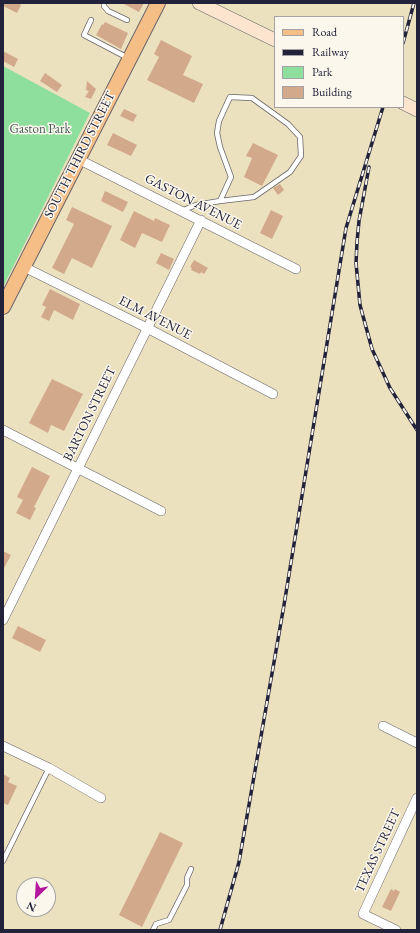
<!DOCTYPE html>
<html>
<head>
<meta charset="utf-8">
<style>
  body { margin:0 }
  #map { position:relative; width:420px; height:933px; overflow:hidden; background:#ece1bf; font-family:"EB Garamond",serif }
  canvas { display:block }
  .frame { position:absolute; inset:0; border:4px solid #22223b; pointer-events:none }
  .legend { position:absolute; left:274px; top:16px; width:130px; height:92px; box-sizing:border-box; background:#fbf7ec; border:1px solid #a4a2a5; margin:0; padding:5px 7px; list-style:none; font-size:12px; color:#22223b }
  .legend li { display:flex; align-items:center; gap:8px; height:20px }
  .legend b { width:20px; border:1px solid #a4a2a5 }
  .north { position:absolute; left:16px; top:877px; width:40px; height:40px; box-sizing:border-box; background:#fbf7ec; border:1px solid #a4a2a5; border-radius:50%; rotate:205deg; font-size:11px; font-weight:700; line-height:16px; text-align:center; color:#22223b }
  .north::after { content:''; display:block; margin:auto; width:14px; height:18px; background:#b5179e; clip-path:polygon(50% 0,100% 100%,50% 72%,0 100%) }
</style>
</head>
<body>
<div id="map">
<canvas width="420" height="933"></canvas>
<div class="frame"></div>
<ul class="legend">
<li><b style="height:5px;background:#f5be86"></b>Road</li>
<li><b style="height:5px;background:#22223b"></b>Railway</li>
<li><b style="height:11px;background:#8ede9d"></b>Park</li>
<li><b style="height:11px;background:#d3a98c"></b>Building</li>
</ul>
<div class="north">N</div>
</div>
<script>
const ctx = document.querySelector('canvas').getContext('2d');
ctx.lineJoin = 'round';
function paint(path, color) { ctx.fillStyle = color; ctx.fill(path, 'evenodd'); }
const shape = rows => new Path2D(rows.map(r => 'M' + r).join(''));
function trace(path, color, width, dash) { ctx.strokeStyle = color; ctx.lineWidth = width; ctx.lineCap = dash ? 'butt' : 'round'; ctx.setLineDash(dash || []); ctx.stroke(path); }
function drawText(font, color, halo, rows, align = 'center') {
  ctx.font = font + ' "EB Garamond",serif'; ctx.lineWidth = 3; ctx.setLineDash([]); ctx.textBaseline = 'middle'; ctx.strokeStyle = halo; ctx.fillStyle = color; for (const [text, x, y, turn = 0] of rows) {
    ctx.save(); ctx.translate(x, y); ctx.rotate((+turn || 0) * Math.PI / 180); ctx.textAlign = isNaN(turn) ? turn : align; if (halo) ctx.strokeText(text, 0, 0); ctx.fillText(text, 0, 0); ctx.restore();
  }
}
paint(shape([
  [3,66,90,113,3,287]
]), '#8ede9d');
paint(shape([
  [3,3,18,3,21,5,17,13,3,6],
  [122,3,144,3,139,12],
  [105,22,128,33,121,49,96,35,102,24,103,25],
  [161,40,192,56,183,75,203,84,194,103,147,80,159,57,154,54],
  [3,51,18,59,14,67,3,61],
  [45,73,62,85,57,92,40,81],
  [87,81,96,89,91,99,85,97,89,91,86,90],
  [124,109,137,115,133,122,120,116],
  [113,133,137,145,131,156,107,145],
  [253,143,278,155,262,186,244,177,252,158,246,156],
  [280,184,284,190,278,195,273,188],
  [105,191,128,202,123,212,101,201],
  [72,207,112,226,92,268,72,258,64,274,52,268,74,224,66,220],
  [271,210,283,216,272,239,260,233],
  [134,211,154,221,155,218,170,225,162,242,142,233,135,248,120,240],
  [161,253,174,259,169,270,156,263],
  [194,260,208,268,204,274,201,272,200,274,191,270,192,268,190,267],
  [50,289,80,304,73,320,54,310,49,321,41,317,46,307,42,305],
  [52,379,83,394,64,431,51,425,48,433,29,423],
  [32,467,50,476,34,507,36,508,30,520,16,513,23,500,17,497],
  [3,551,11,555,3,570],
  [18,626,46,640,40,652,12,638],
  [3,774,10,778,8,782,17,786,8,805,3,803],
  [160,832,183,843,142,927,119,915],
  [391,889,394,891,395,889,400,892,391,911,382,907]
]), '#d3a98c');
const service = shape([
  [104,3,104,6,108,11,127,20],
  [91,20,84,35,128,58],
  [181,211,196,205,220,201,231,177,220,147,217,133,219,121,230,97,252,98,288,124,300,137,301,156,290,172,254,197,220,201],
  [3,861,49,768],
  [153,930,156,924,169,920,187,885,187,878,191,869]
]);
const minor = shape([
  [78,159,296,269],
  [24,267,147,328,273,394],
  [3,430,161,511],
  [3,620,201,220],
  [383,726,417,743],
  [3,746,49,768,101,798],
  [396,930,363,914,417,798]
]);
const secondary = shape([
  [199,3,275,40],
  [403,103,417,110]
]);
const primary = shape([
  [3,307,158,3]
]);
trace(service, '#696569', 6);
trace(minor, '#696569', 10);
trace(secondary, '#696569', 14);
trace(primary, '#696569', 16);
trace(service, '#fff', 4.5);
trace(minor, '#fff', 9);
trace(secondary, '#fbe5cf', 13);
trace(primary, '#f5be86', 14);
const rail = shape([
  [403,43,414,3],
  [369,167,359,221,357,242,356,263,360,305,372,349,390,388,417,430],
  [220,930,239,862,284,605,346,228,383,107]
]);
trace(rail, '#22223b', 3.5);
trace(rail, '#fbf7ec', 2, [6]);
drawText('13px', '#425a58', '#fbf7ec', [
  ["Gaston Park",40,129]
]);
drawText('13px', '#22223b', '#fbf7ec', [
  ["SOUTH THIRD STREET",80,155,-63],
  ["GASTON AVENUE",193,202,27],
  ["ELM AVENUE",155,318,27],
  ["BARTON STREET",90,414,-64],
  ["TEXAS STREET",378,851,-65]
]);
</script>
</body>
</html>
